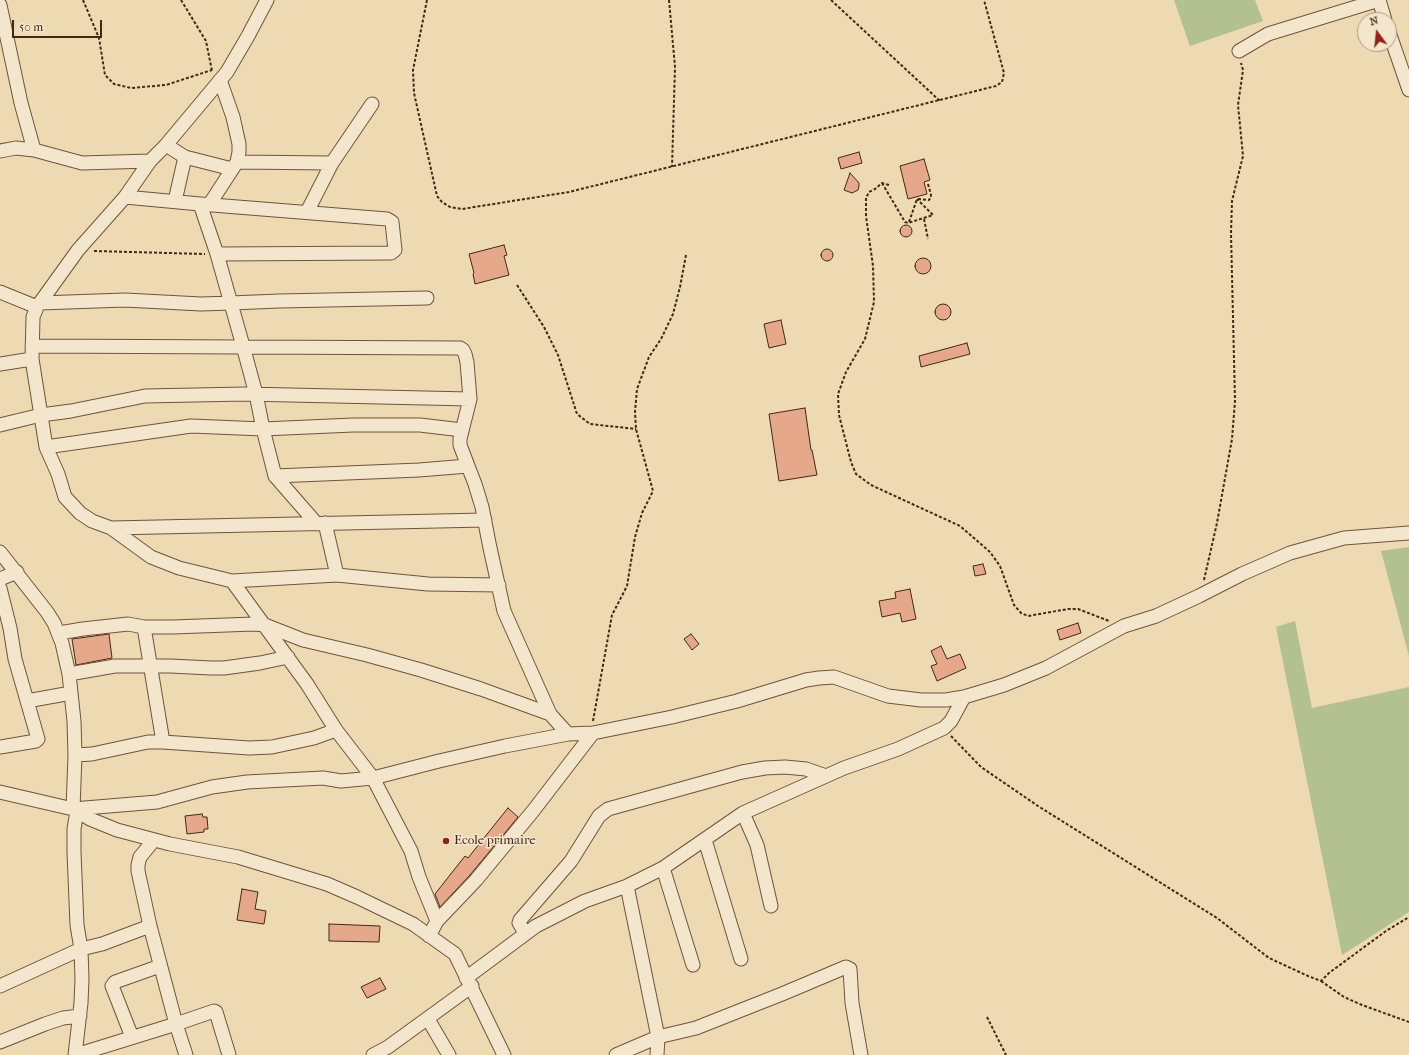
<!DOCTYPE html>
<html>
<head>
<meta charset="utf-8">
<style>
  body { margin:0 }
  #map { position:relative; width:1409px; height:1055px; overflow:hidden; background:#edd9b2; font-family:"IM FELL French Canon",serif }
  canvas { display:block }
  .north { position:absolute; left:1357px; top:12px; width:40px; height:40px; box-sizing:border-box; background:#f3e6cd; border:1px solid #ae9984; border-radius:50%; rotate:345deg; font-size:11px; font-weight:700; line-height:16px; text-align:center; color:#462616 }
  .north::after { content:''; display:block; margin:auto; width:14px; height:18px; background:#8f2418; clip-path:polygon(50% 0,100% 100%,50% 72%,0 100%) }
  .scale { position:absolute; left:12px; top:20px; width:90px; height:18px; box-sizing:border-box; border:2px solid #462616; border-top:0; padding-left:5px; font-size:12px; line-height:14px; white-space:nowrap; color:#462616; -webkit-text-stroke:3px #f3e6cd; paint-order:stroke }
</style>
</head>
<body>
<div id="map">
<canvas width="1409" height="1055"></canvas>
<div class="north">N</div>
<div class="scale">50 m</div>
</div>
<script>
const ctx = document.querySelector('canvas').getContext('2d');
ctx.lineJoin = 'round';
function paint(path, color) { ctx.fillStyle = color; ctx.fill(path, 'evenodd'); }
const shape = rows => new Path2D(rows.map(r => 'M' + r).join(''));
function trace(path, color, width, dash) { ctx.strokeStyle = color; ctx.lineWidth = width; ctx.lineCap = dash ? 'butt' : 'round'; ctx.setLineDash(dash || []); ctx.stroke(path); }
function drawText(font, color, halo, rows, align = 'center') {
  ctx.font = font + ' "IM FELL French Canon",serif'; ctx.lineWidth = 3; ctx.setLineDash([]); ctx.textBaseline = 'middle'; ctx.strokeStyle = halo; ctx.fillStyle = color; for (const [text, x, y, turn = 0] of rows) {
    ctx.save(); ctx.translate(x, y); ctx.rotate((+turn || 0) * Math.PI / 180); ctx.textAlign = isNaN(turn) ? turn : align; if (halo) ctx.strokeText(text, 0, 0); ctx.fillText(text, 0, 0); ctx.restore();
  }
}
paint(shape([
  [1174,0,1255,0,1263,21,1190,46],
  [1409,547,1409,656,1381,551],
  [1295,621,1312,708,1409,687,1409,912,1342,955,1276,627]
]), '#b3c090');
const building = shape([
  [859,152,862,163,841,169,838,158,859,152],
  [924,159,930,180,924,182,927,194,908,199,900,166,924,159],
  [850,173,859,183,859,186,858,190,852,193,844,190,850,173],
  '900 231a6 6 0 1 1 12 0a6 6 0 1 1-12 0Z',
  [504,245,507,255,504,256,509,275,475,284,473,274,474,273,469,254,504,245],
  '821 255a6 6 0 1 1 12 0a6 6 0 1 1-12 0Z',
  '915 266a8 8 0 1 1 16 0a8 8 0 1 1-16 0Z',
  '935 312a8 8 0 1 1 16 0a8 8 0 1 1-16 0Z',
  [781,320,786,344,769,348,764,324,781,320],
  [967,343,970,354,921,367,919,356,967,343],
  [805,408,811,450,812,450,817,475,779,481,769,414,805,408],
  [983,564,986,574,975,576,973,566,983,564],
  [910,589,916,619,902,622,900,613,882,617,879,601,896,598,895,592,910,589],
  [1078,623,1081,633,1060,640,1057,630,1078,623],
  [109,634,112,658,76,665,72,639,109,634],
  [691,634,699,644,692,650,684,639,691,634],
  [941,646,947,659,960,654,966,668,937,681,931,666,937,664,931,651,941,646],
  [508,808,518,817,470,875,440,907,435,894,465,856,468,858,508,808],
  [202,814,203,817,207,817,208,829,204,829,204,832,187,834,185,816,202,814],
  [242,889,258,892,255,909,266,911,264,924,237,920,242,889],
  [329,924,380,926,379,942,329,941,329,924],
  [380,978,386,989,367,998,361,987,380,978]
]);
paint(building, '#e6a88b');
trace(building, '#462616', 1);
const minor = shape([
  [267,0,248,36,227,72,166,145,150,161,125,197,78,250,37,307,33,317,32,359,46,447,58,474,65,497,80,513,92,521,111,528,151,557,179,568,232,581,307,684,336,730,373,778,411,851,419,877,437,921,429,936],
  [1379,0,1385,20],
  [0,5,21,103,34,150],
  [1389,32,1409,90],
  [1239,51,1268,34,1379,0],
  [166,145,185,157,175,201],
  [0,151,16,148,34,150,82,163,150,161],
  [185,157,232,169],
  [237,162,332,163],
  [125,197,200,204,387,219,392,222,395,250,391,253,217,254],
  [209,205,237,162,239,152,239,144,233,117,220,80],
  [307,212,332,163,372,104],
  [0,292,37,307],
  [40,303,125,300,201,304,231,303,279,301,427,298],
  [32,346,460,348,463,350,465,354,467,362,470,399,460,439,460,445,468,466],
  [0,364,32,359],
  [0,425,41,415,71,411,145,396,245,394,470,399],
  [46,447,191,426,263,429,353,425,420,425,462,430],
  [275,476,316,523],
  [325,523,337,575],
  [111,528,485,520],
  [0,552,47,612,54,623,62,643,69,674,74,721,75,755,73,809],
  [0,579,17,572],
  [232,581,337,575,428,584,499,585],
  [0,588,10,628,15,659,38,739,36,741,0,747],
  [144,627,163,742,249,748,272,747,314,738,336,730],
  [59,633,83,629,128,624,144,627,173,627,254,624,265,625,303,640,367,655,421,670,481,689,550,714,504,611,490,548,482,507,475,484,468,466,419,470,275,476,263,429,256,394,243,346,217,254,200,204],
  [69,674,115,666,170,666,211,668,224,668,260,663,288,657],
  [27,701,71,693],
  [550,714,568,734],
  [75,755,92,754,148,742,163,742],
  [0,792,73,809,157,802,212,787,247,782,323,778,341,781,373,778,439,761,505,746,568,734,593,733,672,717,737,701,806,680,819,678,834,677,888,696,921,700,946,700,964,697,1004,685,1046,668,1124,626,1156,616,1199,596,1242,574,1290,553,1344,538,1409,533],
  [73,809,90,819,117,830,170,844,238,857,327,884,357,897,413,924,455,954,504,1055],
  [743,813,757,845,771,906],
  [705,840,741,959],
  [663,868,693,965],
  [627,886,658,1037,657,1055],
  [437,921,476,880,533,811,593,733],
  [525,933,519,923,520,920,571,861,599,816,608,809,742,772,765,768,785,767,806,769,826,776],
  [466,978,536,926,585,901,627,886,663,868,743,813,844,768,898,749,944,728,951,721,964,697],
  [0,986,81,949,102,944,150,926],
  [428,1019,449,1055],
  [132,1037,112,986,115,982,160,966],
  [0,1042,45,1024,63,1018,80,1016],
  [75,1055,81,1003,82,979,81,949,77,925,74,852,74,829,77,811],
  [76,1055,176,1024,150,926,138,871,138,865,140,857,154,840],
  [186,1055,176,1024,214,1011,216,1012,229,1055],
  [373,1055,388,1047,472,986],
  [616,1055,658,1037,696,1028,782,994,846,967,850,969,852,1003,861,1055]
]);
trace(minor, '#70533d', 15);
trace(shape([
  [83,0,99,38,105,75,114,84,131,88,166,85,212,70],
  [181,0,206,41,212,71],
  [427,0,413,70,414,93,437,196,442,202,450,207,462,209,569,192,996,86,1002,82,1004,73,984,0],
  [669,0,675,67,672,167],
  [831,0,940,101],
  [882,183,905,222,908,223,933,215,917,199],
  [889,185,882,183,875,189,869,192,866,198,866,216,873,266,874,302,865,339,846,372,838,394,839,415,851,462,856,474,871,485,960,526,990,552,1000,566,1014,605,1021,613,1028,616,1068,609,1078,609,1109,621],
  [918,199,929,200,931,197,931,195,928,184],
  [924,219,928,239],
  [909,222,917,199],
  [94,251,205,254],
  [517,285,544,327,558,355,577,414,590,424,636,429],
  [1204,580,1217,523,1232,439,1235,401,1231,233,1232,201,1243,156,1238,105,1243,70,1241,63],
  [593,721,612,615,627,586,635,537,642,513,653,491,636,429,635,412,637,389,649,357,661,339,673,314,680,287,686,255],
  [951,736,981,767,1038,806,1217,918,1269,958,1308,976,1321,981,1329,973,1386,931,1409,917],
  [1321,981,1344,997,1362,1005,1409,1022],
  [987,1017,1006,1055]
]), '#462616', 2, [3, 2]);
trace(minor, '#f3e6cd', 13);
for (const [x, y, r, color] of [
  [446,841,4,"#8f2418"]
]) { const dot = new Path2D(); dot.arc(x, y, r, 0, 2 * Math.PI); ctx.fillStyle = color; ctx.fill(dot); trace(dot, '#f3e6cd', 1.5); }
drawText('13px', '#462616', '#f3e6cd', [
  ["Ecole primaire",454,841]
], 'left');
</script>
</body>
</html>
